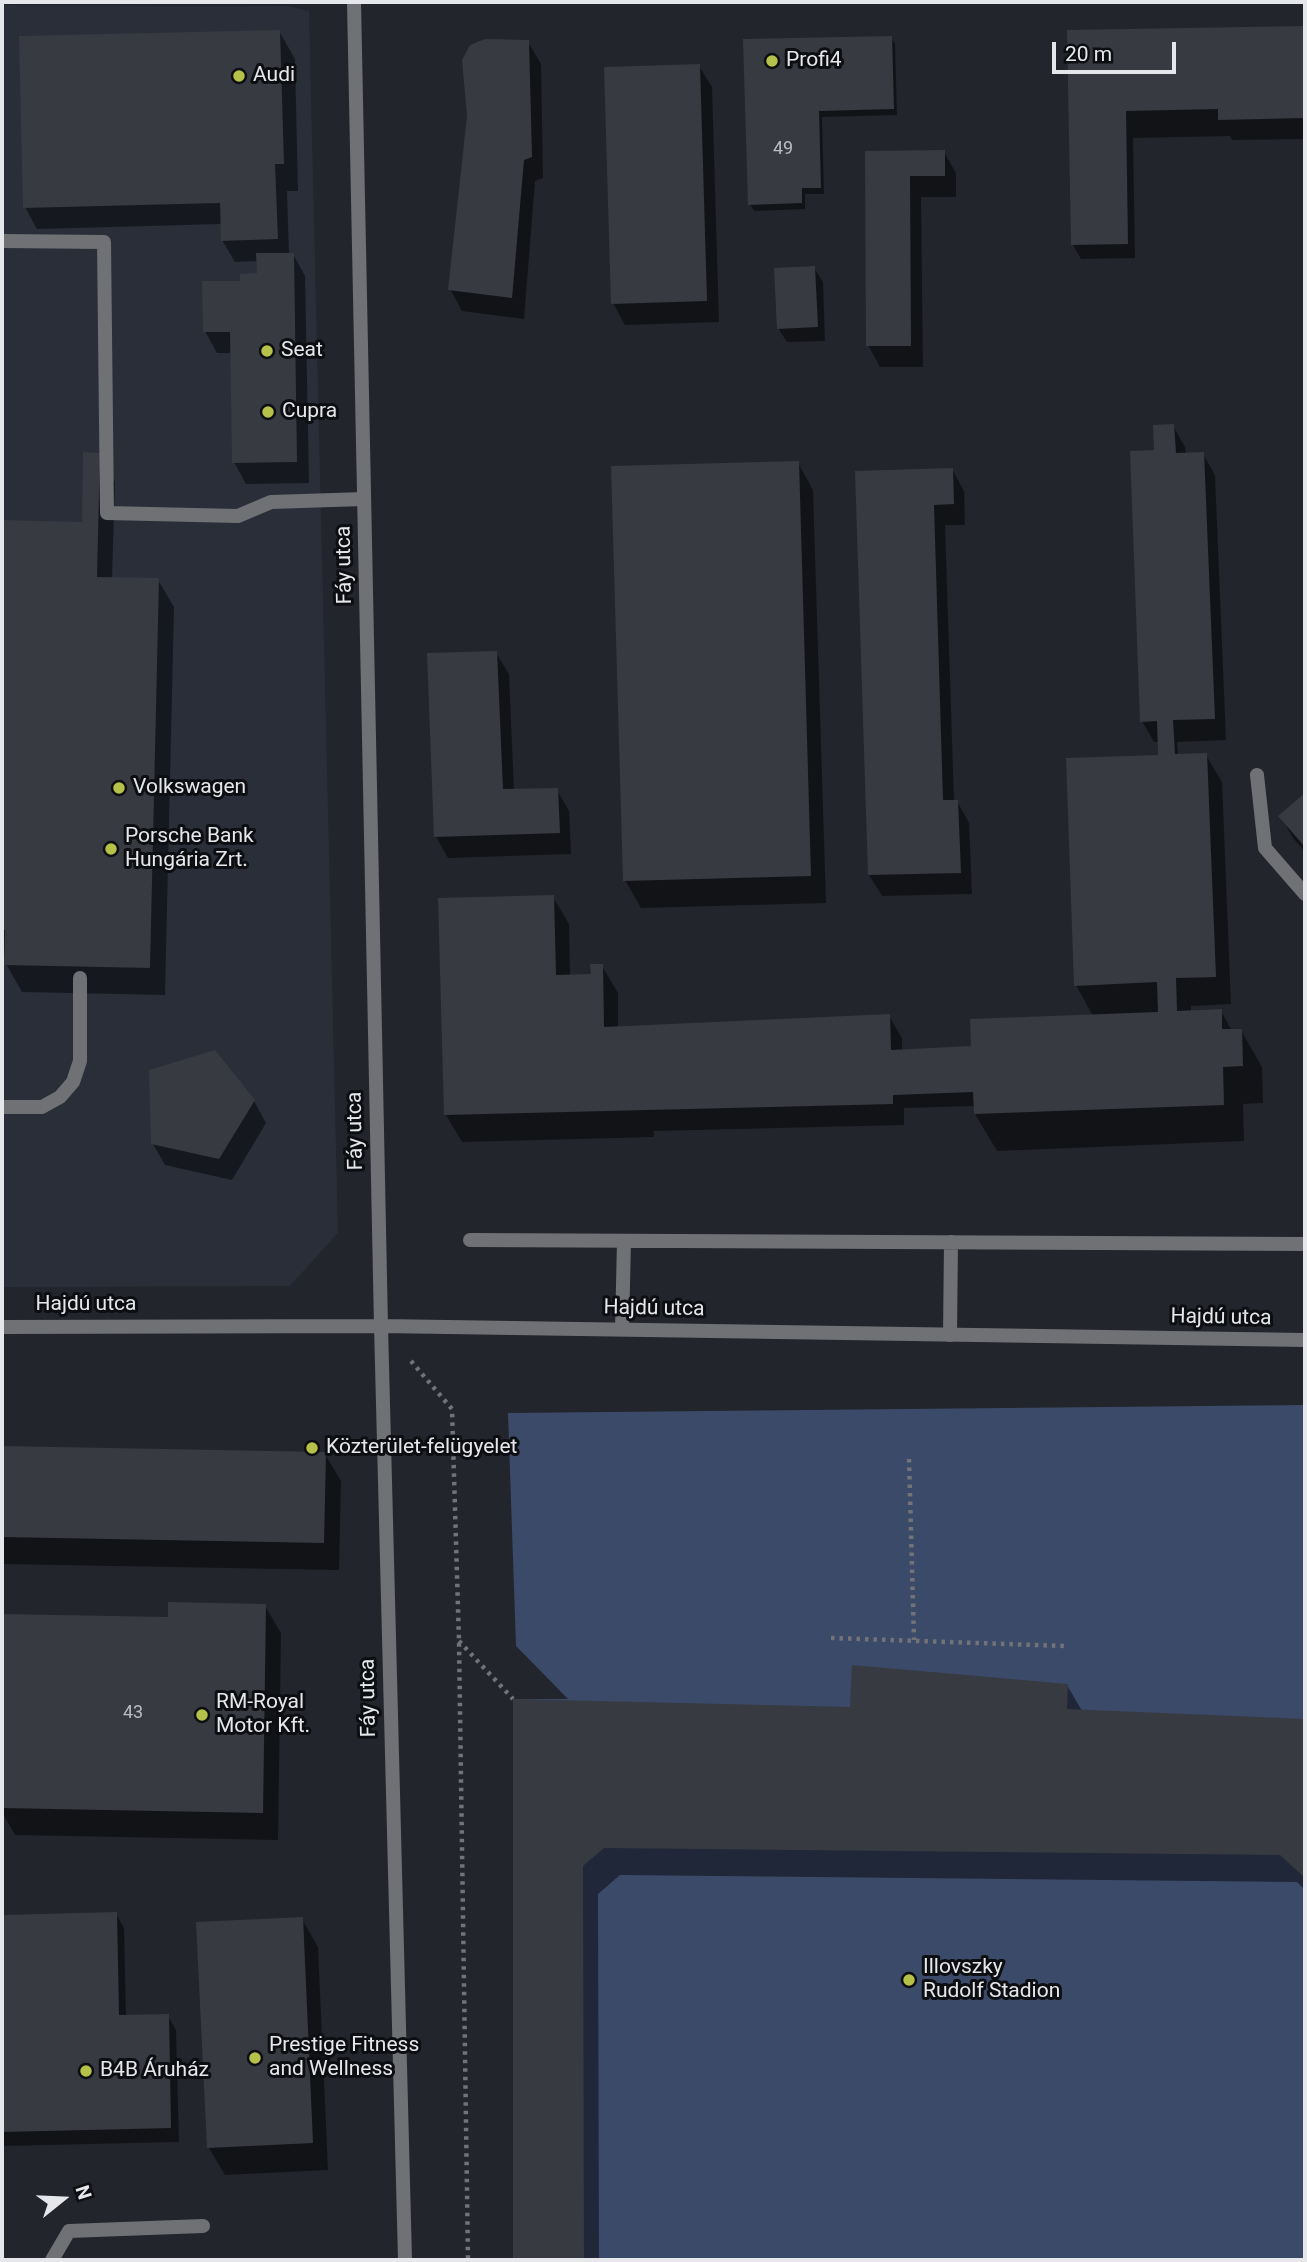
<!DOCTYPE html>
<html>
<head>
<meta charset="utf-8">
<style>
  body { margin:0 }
  #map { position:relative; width:1307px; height:2262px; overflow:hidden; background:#22252b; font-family:Roboto,sans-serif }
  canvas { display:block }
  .frame { position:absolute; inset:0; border:4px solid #e5e7eb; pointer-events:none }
  .north { position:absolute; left:28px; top:2164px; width:70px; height:70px; -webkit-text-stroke:5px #0d0e11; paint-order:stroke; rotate:72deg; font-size:19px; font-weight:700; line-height:28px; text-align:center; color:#e5e7eb }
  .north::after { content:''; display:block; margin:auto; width:24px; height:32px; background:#e5e7eb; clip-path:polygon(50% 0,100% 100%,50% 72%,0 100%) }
  .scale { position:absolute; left:1052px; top:42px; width:124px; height:32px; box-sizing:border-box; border:4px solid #e5e7eb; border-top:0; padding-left:9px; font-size:21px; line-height:24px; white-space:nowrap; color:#e5e7eb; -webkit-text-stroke:5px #0d0e11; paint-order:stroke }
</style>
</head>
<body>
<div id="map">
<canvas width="1307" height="2262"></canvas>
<div class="frame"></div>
<div class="north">N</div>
<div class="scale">20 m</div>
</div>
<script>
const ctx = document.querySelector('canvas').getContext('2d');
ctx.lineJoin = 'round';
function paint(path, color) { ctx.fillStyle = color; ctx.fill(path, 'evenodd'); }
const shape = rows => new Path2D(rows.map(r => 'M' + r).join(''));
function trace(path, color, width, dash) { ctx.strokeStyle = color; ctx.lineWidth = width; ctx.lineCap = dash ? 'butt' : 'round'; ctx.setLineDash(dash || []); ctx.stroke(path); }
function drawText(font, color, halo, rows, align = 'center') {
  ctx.font = font + ' Roboto,sans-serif'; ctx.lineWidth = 6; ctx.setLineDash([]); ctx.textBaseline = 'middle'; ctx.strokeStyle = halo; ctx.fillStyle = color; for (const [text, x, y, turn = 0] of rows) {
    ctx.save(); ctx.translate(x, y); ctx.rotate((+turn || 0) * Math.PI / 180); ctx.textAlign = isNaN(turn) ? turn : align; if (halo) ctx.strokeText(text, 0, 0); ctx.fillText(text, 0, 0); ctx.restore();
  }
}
paint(shape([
  [2,5,288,6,309,11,338,1233,290,1286,2,1287]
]), '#292e39');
paint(shape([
  [1305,1405,1305,2260,513,2260,513,1699,568,1699,516,1646,508,1413]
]), '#3c4a69');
paint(shape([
  [1305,27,1305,139,1232,140,1230,136,1133,138,1135,258,1081,259,1073,245,1069,32],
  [279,31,295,59,298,191,287,191,289,254,293,254,305,276,309,483,246,484,234,462,232,353,217,353,205,331,242,283,258,275,258,261,235,262,222,240,222,224,37,229,25,207],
  [891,37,895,44,897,115,822,117,824,194,805,194,805,209,754,211,750,204,745,41],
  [528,42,541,64,543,178,535,181,524,319,462,311,450,289],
  [699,66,712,87,719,322,625,325,613,303],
  [866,152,944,152,956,173,956,197,921,197,923,367,880,367,868,345],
  [814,268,823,282,825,341,787,342,778,328],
  [1173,426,1185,447,1186,455,1203,454,1215,475,1226,740,1177,742,1178,756,1206,755,1222,782,1231,1004,1191,1006,1191,1012,1221,1011,1232,1031,1241,1030,1262,1067,1263,1103,1243,1104,1244,1141,997,1151,975,1114,975,1106,904,1108,904,1125,654,1131,654,1137,462,1142,446,1115,440,900,553,897,569,924,570,977,593,976,602,966,618,993,618,1028,889,1016,902,1038,902,1051,973,1048,1093,1016,1076,985,1160,757,1159,742,1154,742,1142,721,1155,452],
  [99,454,115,482,112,579,158,580,174,607,165,995,22,992,6,964,6,957,2,957,2,522,84,524],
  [798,463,813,490,826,903,641,908,625,880],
  [952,469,964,491,965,525,945,525,954,801,957,801,969,823,972,894,882,896,869,875,857,473],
  [496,653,509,674,514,791,557,790,569,811,571,854,448,858,436,837],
  [1305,795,1305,852,1293,838,1281,817],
  [254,1101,266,1123,232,1180,165,1165,153,1144],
  [2,1447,325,1454,341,1481,339,1570,2,1564],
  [265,1606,281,1633,278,1840,15,1835,2,1812,3,1616,170,1619],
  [1067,1685,1082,1711,1305,1721,1305,1890,1297,1882,620,1875,598,1894,599,2260,514,2260,515,1701,852,1709],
  [116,1914,124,1928,126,2016,168,2016,176,2030,179,2142,2,2146,2,1916],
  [302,1919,318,1947,328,2170,225,2175,209,2148]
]), '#0007');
paint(shape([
  [1305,26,1305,118,1218,120,1218,109,1126,111,1128,244,1071,245,1067,30],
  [280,30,284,164,275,164,278,239,221,241,220,203,23,208,19,36],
  [892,36,894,109,819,111,821,188,802,188,802,203,748,205,743,39],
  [485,39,529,40,532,157,524,160,512,298,448,290,467,116,462,60,470,45],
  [700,64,707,301,611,304,604,67],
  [945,150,945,176,910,176,911,346,866,346,865,151],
  [256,253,294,253,297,462,232,463,230,332,203,332,202,281,240,281,240,274,257,273],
  [815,266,818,327,777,329,774,268],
  [1174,424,1176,453,1204,452,1215,719,1173,720,1175,754,1207,753,1216,977,1176,978,1177,1011,1222,1009,1222,1029,1242,1029,1243,1066,1223,1067,1224,1105,974,1114,973,1092,893,1095,893,1104,444,1115,438,898,554,895,556,975,591,974,590,964,603,964,604,1027,890,1014,891,1050,971,1046,970,1019,1158,1012,1157,982,1074,986,1066,758,1158,755,1157,721,1140,722,1130,451,1154,450,1153,425],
  [83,452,100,453,97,577,159,578,150,968,4,965,5,930,2,930,2,520,82,522],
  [799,461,811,876,623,881,611,466],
  [953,468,954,504,934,505,943,800,958,800,961,873,868,875,855,471],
  [497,651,503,789,558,788,560,833,434,837,427,653],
  [1305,793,1305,847,1278,816],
  [215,1050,255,1100,219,1159,151,1144,149,1070],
  [2,1446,326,1452,324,1543,2,1537],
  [168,1602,266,1604,263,1813,2,1808,2,1614,168,1617],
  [852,1665,1068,1684,1067,1709,1305,1719,1305,1878,1280,1855,604,1848,583,1866,584,2260,513,2260,513,1699,850,1707],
  [117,1912,119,2015,169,2014,171,2128,2,2132,2,1915],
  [303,1917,313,2143,207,2148,196,1922]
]), '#373a41');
trace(shape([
  [411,1361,452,1409,459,1641,468,2260],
  [909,1459,914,1640],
  [831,1638,1065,1646],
  [459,1641,513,1699]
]), '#717379', 4.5, [3.5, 5]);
trace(shape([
  [2,241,104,242,107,513,238,516,271,502,364,499],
  [2,1107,42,1107,60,1097,73,1082,80,1061,80,978],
  [470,1240,1305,1244],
  [622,1329,624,1241],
  [950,1335,951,1242],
  [52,2260,69,2231,203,2226]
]), '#6f7174', 14);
trace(shape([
  [354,2,381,1326,405,2260],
  [1257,775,1265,848,1305,894],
  [2,1327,381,1326,1305,1340]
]), '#6f7174', 14);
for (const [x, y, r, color] of [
  [772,61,7,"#b6c149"],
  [239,76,7,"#b6c149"],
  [267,351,7,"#b6c149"],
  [268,412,7,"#b6c149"],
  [119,788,7,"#b6c149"],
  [111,849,7,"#b6c149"],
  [312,1448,7,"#b6c149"],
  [202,1715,7,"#b6c149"],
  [909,1980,7,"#b6c149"],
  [255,2058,7,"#b6c149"],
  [86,2071,7,"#b6c149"]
]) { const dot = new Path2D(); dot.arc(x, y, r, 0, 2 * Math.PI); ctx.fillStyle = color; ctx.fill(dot); trace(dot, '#0d0e11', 2.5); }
drawText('18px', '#babcc0', null, [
  ["49",783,149],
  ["43",133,1713]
]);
drawText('21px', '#e5e7eb', '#0d0e11', [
  ["Profi4",786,61],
  ["Audi",253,76],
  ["Seat",281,351],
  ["Cupra",282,412],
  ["Volkswagen",133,788],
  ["Porsche Bank",125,837],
  ["Hungária Zrt.",125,861],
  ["Közterület-felügyelet",326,1448],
  ["RM-Royal",216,1703],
  ["Motor Kft.",216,1727],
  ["Illovszky",923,1968],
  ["Rudolf Stadion",923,1992],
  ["Prestige Fitness",269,2046],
  ["and Wellness",269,2070],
  ["B4B Áruház",100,2071]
], 'left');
drawText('21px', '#e5e7eb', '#0d0e11', [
  ["Fáy utca",345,565,-91],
  ["Fáy utca",356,1131,-91],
  ["Hajdú utca",86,1305],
  ["Hajdú utca",654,1309,1],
  ["Hajdú utca",1221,1318,1],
  ["Fáy utca",369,1698,-91]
]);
</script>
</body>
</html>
